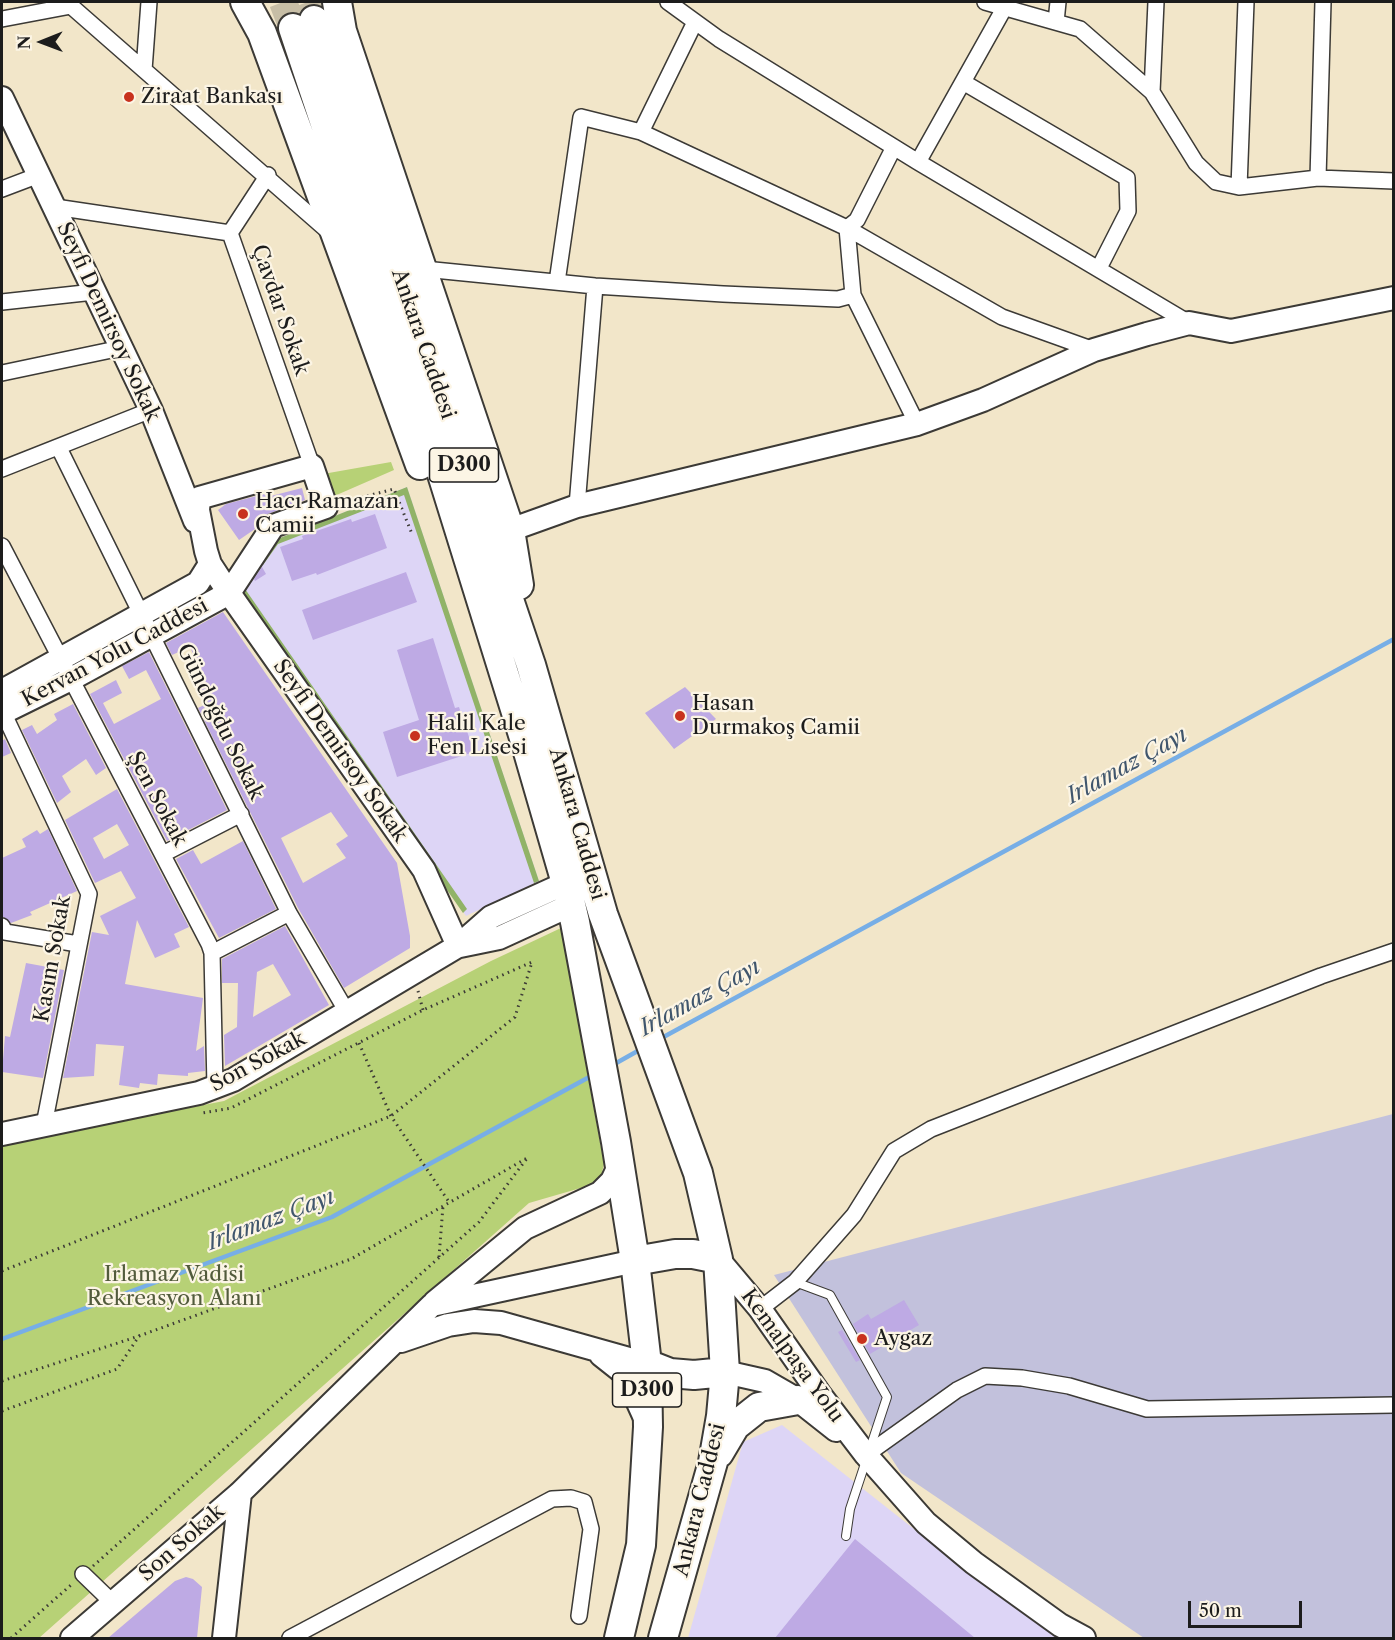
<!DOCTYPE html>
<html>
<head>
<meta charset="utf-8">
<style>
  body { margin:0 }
  #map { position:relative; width:1395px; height:1640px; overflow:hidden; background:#f2e6c9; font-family:"Libre Caslon Text",serif }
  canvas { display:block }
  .frame { position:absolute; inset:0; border:3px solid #1c1c1c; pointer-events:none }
  .north { position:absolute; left:12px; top:12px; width:60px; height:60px; -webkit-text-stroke:4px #fcf5e5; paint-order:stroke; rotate:269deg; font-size:16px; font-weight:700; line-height:24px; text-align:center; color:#1c1c1c }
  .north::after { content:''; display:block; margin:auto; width:21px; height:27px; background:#1c1c1c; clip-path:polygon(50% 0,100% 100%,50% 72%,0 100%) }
  .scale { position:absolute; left:1188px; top:1601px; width:114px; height:27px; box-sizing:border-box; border:3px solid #1c1c1c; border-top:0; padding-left:8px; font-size:18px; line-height:21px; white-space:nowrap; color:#1c1c1c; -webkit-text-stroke:4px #fcf5e5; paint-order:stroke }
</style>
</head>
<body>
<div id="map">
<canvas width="1395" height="1640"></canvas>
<div class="frame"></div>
<div class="north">N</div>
<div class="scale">50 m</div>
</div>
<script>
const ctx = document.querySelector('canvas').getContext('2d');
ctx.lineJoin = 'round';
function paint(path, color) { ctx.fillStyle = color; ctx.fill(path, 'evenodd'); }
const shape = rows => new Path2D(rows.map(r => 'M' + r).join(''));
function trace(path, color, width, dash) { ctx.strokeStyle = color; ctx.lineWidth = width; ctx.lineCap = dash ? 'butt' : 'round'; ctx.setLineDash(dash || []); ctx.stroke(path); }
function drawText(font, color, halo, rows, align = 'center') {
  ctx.font = font + ' "Libre Caslon Text",serif'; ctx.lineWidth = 4.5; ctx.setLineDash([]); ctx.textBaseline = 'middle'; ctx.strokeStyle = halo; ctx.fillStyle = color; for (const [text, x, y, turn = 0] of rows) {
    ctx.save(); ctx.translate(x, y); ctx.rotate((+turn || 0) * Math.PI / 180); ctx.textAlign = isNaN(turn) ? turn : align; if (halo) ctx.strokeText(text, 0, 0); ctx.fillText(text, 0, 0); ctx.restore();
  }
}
paint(shape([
  [407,487,539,881,466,916,239,591,275,540],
  [782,1425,961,1566,1070,1638,688,1638,743,1442]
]), '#ddd5f6');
paint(shape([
  [1393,1114,1393,1638,1144,1638,901,1473,774,1275]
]), '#c2c1dc');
paint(shape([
  [391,462,394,470,332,497,323,474],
  [561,928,604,1164,601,1177,591,1185,529,1203,39,1638,2,1638,2,1144,224,1101,491,961]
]), '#b7d176');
paint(shape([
  [407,487,539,881,534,883,404,495,278,544,263,565,259,562,275,540],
  [243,586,467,909,463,913,239,591]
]), '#91b367');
trace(shape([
  [658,1040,1394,639],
  [611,1066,643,1048],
  [2,1339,332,1217,593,1075]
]), '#77aee6', 4.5);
paint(shape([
  [302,488,305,500,268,514,261,518,255,529,239,540,218,510,226,504,264,494,267,497],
  [375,514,387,548,317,575,316,573,292,581,280,547,303,539,302,536,351,519,352,522],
  [262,567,266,574,255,581,254,579],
  [406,572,417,602,313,640,302,610],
  [223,612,397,863,410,936,410,948,344,988,298,908,198,708,208,703,200,686,206,683,190,647,172,655,166,643],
  [331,812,348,836,336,844,346,858,303,883,281,838],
  [433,638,455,708,459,707,474,752,397,777,383,732,419,720,397,650],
  [149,652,227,810,167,841,90,694,116,680,122,693,103,703,114,724,161,699,146,670,129,679,122,666],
  [685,687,716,719,674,749,645,713],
  [73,704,106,768,96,775,86,759,62,776,71,792,57,803,22,730,32,725,37,734,57,720,54,714],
  [5,739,11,753,2,757,2,741],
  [117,789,189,927,174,934,180,947,155,958,137,920,125,984,203,998,196,1051,204,1046,205,1071,188,1073,188,1076,158,1074,157,1085,140,1083,139,1088,119,1085,124,1046,96,1044,94,1076,63,1078,92,932,109,935,100,916,136,898,121,871,95,883,65,820],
  [117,824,129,845,104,859,93,838],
  [48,829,77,891,30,912,32,915,11,923,2,916,2,858,26,847,22,839,37,830,40,834],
  [243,841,276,909,219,938,176,859,193,850,201,864],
  [285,926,329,1005,225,1066,224,1035,237,1027,238,983,222,983,222,959],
  [273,964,291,995,253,1017,257,972],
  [26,963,64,970,43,1078,2,1072,5,1036,10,1037],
  [904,1300,919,1325,870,1354,853,1324,868,1314,871,1319],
  [842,1330,860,1360,856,1362,838,1332],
  [855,1539,975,1638,775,1638],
  [186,1577,193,1579,202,1587,197,1638,108,1638,175,1581]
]), '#beaae4');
trace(shape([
  [283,2,293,28],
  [308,2,314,20]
]), '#c7bea6', 28, [28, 14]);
const lane = shape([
  [795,1282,830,1295,887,1397,850,1509,846,1536]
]);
const street = shape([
  [668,2,719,39,918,162,1189,323],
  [985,2,1080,29,1152,92,1196,163,1216,182,1239,187,1318,178,1394,181],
  [2,19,71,6,328,231],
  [1056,22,1058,2],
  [144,70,149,2],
  [963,82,1127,178,1128,211,1099,268],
  [1152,92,1156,2],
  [641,132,695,22],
  [918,162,1006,5],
  [1318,178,1323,2],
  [1239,187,1246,2],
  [2,189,39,175],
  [55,207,230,233,312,466],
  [847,228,853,295,917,424],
  [847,228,857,220,894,147],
  [230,233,268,175],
  [424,269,595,286,723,294,838,299,853,295],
  [557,282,581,117,641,132,847,228,1002,317,1094,350],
  [2,302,94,292],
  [2,373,121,348],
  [59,448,289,913,347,1012],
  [2,469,151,410],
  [577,506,595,286],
  [2,546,209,944,212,953,215,1087],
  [2,710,89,894,44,1125],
  [163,854,241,814],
  [2,926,5,932,78,944],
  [212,953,289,913],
  [760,1309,795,1282,854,1215,894,1151,931,1129,1321,976,1394,951],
  [866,1455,957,1390,985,1376,1022,1378,1069,1386,1147,1409,1394,1405],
  [83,1574,113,1603],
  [290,1638,552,1499,571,1498,584,1502,591,1529,579,1616]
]);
const secondary = shape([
  [2,98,151,410,195,521],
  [510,530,577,506,917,424,983,400,1094,350,1147,334,1189,323,1231,331,1394,298],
  [2,691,198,583,210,564],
  [2,713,71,679,229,593,273,526,326,507,312,466,199,498,198,510,206,551,210,564,229,593,424,870,458,946],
  [460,946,499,938,571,905],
  [2,1134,199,1093,233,1080,458,946,491,917,566,883],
  [718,1259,760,1309,821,1396,866,1455,926,1523,974,1563,1060,1625,1084,1638],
  [435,1302,525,1228,600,1193,612,1181,620,1164],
  [401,1341,448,1325,474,1321,501,1323,647,1364],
  [601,1355,625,1374,645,1418],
  [725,1372,765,1381,798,1400,836,1430],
  [72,1638,240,1493,432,1305,635,1261],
  [224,1638,240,1493]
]);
const highway = shape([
  [245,2,262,33,420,465],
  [337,2,342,31,510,530,519,585],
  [314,20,531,665,603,914,698,1173,718,1259,725,1372,721,1416,713,1462,663,1638],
  [293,28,436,455,524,738,566,883,575,922,616,1142,635,1261,647,1364,648,1427,641,1545,619,1638],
  [635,1261,675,1254,693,1254,718,1259],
  [647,1364,670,1373,694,1375,725,1372],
  [719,1453,735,1426,759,1407,798,1400]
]);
trace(lane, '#3c3a36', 10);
trace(street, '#3c3a36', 18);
trace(secondary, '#3c3a36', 26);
trace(highway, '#3c3a36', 32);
trace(shape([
  [344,502,394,489,412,534],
  [418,991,423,1010],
  [359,1043,391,1116,449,1202],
  [439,1257,443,1206],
  [2,1271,391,1116,515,1017,532,962,423,1010,231,1108,202,1113],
  [2,1381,139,1336],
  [2,1411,117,1369,139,1336,351,1259,527,1158],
  [93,1566,479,1222,528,1157],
  [11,1638,72,1584]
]), '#3c3a36', 3, [1.5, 4.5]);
trace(lane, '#fff', 8);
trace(street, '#fff', 15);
trace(secondary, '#fff', 22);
trace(highway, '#fff', 28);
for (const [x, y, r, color] of [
  [129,97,6,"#c8321e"],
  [243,514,6,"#c8321e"],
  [680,716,6,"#c8321e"],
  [415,736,6,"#c8321e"],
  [862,1339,6,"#c8321e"]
]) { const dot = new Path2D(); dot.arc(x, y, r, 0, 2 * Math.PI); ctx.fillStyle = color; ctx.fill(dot); trace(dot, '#fcf5e5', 2); }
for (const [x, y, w] of [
  [464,465,69],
  [647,1390,69]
]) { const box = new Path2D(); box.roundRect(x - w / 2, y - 17, w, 34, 4.5); ctx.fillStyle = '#fcf5e5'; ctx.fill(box); trace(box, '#1c1c1c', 1.5); }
drawText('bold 20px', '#1c1c1c', null, [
  ["D300",464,465],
  ["D300",647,1390]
]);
drawText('21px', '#1c1c1c', '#fcf5e5', [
  ["Ziraat Bankası",141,97],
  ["Hacı Ramazan",255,502],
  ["Camii",255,526],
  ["Hasan",692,704],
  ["Durmakoş Camii",692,728],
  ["Halil Kale",427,724],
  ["Fen Lisesi",427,748],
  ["Aygaz",874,1339]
], 'left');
drawText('21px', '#1c1c1c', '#fcf5e5', [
  ["Çavdar Sokak",280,310,71],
  ["Seyfi Demirsoy Sokak",108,322,65],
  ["Ankara Caddesi",423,344,71],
  ["Kervan Yolu Caddesi",115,653,-28],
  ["Gündoğdu Sokak",220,722,64],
  ["Seyfi Demirsoy Sokak",340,751,55],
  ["Şen Sokak",157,799,62],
  ["Ankara Caddesi",577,824,74],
  ["Kasım Sokak",53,959,-80],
  ["Son Sokak",258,1062,-28],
  ["Kemalpaşa Yolu",792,1356,54],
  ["Ankara Caddesi",700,1500,-76],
  ["Son Sokak",182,1543,-41]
]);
drawText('21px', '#525b3c', '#fcf5e5', [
  ["Irlamaz Vadisi",174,1275],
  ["Rekreasyon Alanı",174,1299]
]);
drawText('italic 22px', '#40566d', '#fcf5e5', [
  ["Irlamaz Çayı",1127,766,-29],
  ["Irlamaz Çayı",700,998,-29],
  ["Irlamaz Çayı",271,1220,-21]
]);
</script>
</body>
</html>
